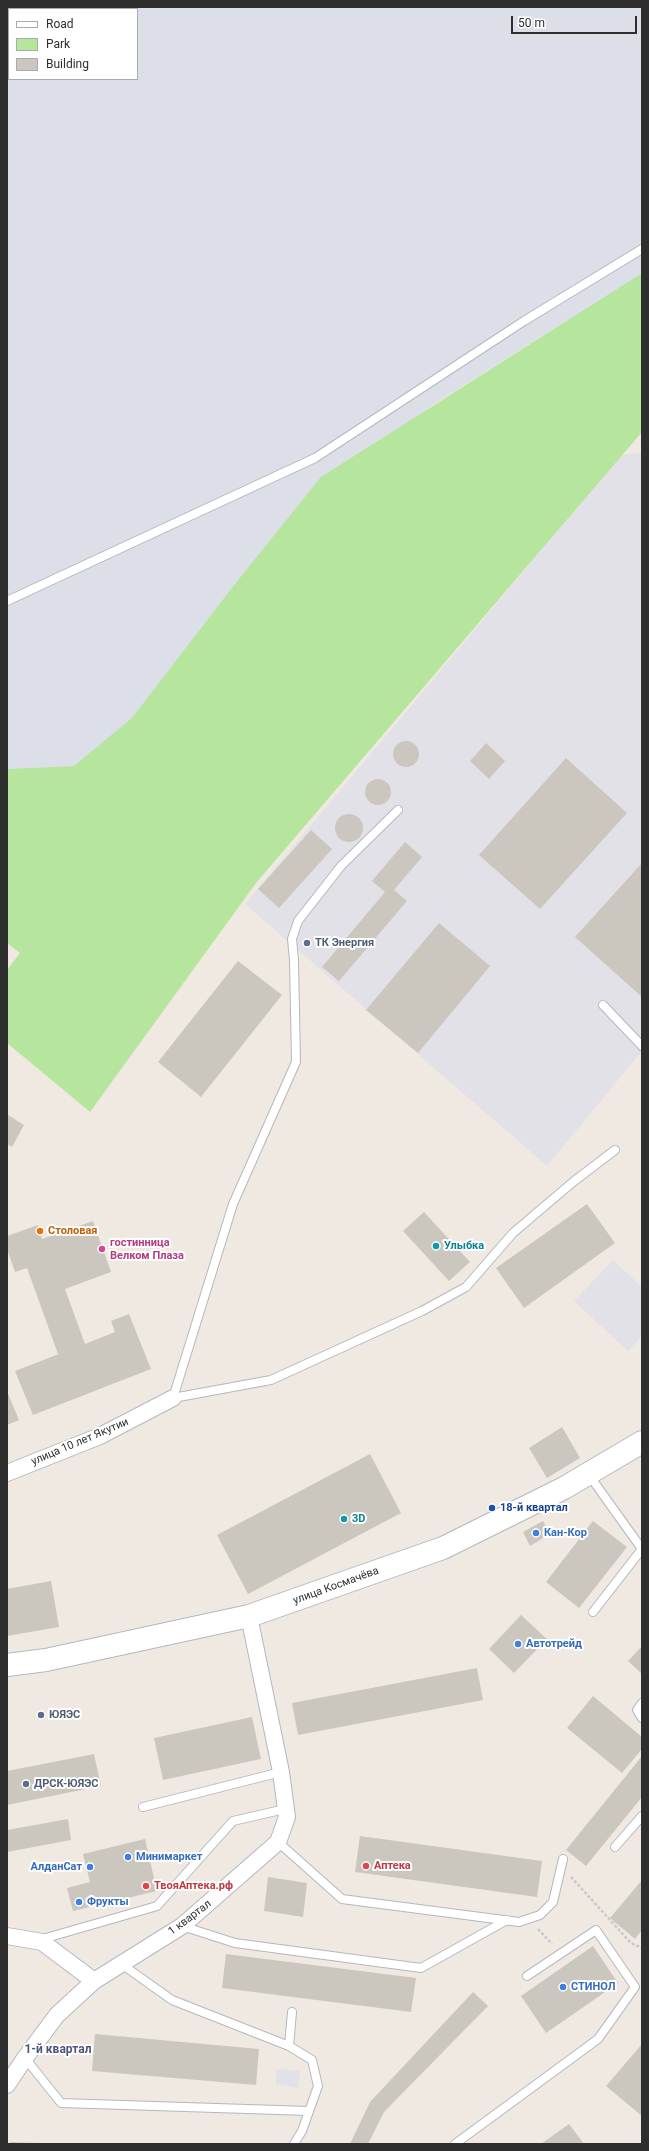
<!DOCTYPE html>
<html>
<head>
<meta charset="utf-8">
<style>
  body { margin:0 }
  #map { position:relative; width:649px; height:2151px; overflow:hidden; background:#efe9e1; font-family:Roboto,sans-serif }
  canvas { display:block }
  .frame { position:absolute; inset:0; border:8px solid #2e2e2e; pointer-events:none }
  .legend { position:absolute; left:8px; top:8px; width:130px; height:72px; box-sizing:border-box; background:#fff; border:1px solid #ababab; margin:0; padding:5px 7px; list-style:none; font-size:12px; color:#2e2e2e }
  .legend li { display:flex; align-items:center; gap:8px; height:20px }
  .legend b { width:20px; border:1px solid #ababab }
  .scale { position:absolute; left:511px; top:16px; width:126px; height:18px; box-sizing:border-box; border:2px solid #2e2e2e; border-top:0; padding-left:5px; font-size:12px; line-height:14px; white-space:nowrap; color:#2e2e2e; -webkit-text-stroke:3px #fff; paint-order:stroke }
</style>
</head>
<body>
<div id="map">
<canvas width="649" height="2151"></canvas>
<div class="frame"></div>
<ul class="legend">
<li><b style="height:5px;background:#fff"></b>Road</li>
<li><b style="height:11px;background:#b6e59e"></b>Park</li>
<li><b style="height:11px;background:#cbc7bf"></b>Building</li>
</ul>
<div class="scale">50 m</div>
</div>
<script>
const ctx = document.querySelector('canvas').getContext('2d');
ctx.lineJoin = 'round';
function paint(path, color) { ctx.fillStyle = color; ctx.fill(path, 'evenodd'); }
const shape = rows => new Path2D(rows.map(r => 'M' + r).join(''));
function trace(path, color, width, dash) { ctx.strokeStyle = color; ctx.lineWidth = width; ctx.lineCap = dash ? 'butt' : 'round'; ctx.setLineDash(dash || []); ctx.stroke(path); }
function drawText(font, color, halo, rows, align = 'center') {
  ctx.font = font + ' Roboto,sans-serif'; ctx.lineWidth = 4; ctx.setLineDash([]); ctx.textBaseline = 'middle'; ctx.strokeStyle = halo; ctx.fillStyle = color; for (const [text, x, y, turn = 0] of rows) {
    ctx.save(); ctx.translate(x, y); ctx.rotate((+turn || 0) * Math.PI / 180); ctx.textAlign = isNaN(turn) ? turn : align; if (halo) ctx.strokeText(text, 0, 0); ctx.fillText(text, 0, 0); ctx.restore();
  }
}
paint(shape([
  [642,452,642,1051,547,1166,245,904,621,455],
  [613,1260,642,1287,642,1336,628,1351,574,1301],
  [276,2069,300,2071,298,2088,276,2084]
]), '#e3e1e8');
paint(shape([
  [7,7,642,7,642,273,428,408,231,589,132,719,74,766,7,769],
  [9,9,137,9,137,79,9,79]
]), '#dcdee8');
paint(shape([
  [642,273,642,432,256,883,90,1112,7,1043,7,970,20,953,7,943,7,769,74,766,132,718,231,589,321,477]
]), '#b6e59e');
paint(shape([
  '393 754a13 13 0 1 1 26 0a13 13 0 1 1-26 0Z',
  [486,743,505,761,489,779,470,761],
  [566,758,627,813,540,909,479,855],
  '365 792a13 13 0 1 1 26 0a13 13 0 1 1-26 0Z',
  '335 828a14 14 0 1 1 28 0a14 14 0 1 1-28 0Z',
  [311,830,332,849,279,908,258,889],
  [405,842,422,857,394,890,407,901,339,981,322,967,385,892,372,881],
  [642,863,642,997,575,937],
  [439,923,490,966,418,1053,366,1010],
  [238,961,282,995,201,1097,158,1062],
  [8,1115,24,1125,12,1147,7,1144],
  [587,1204,615,1243,524,1308,496,1268],
  [424,1212,470,1262,449,1281,403,1231],
  [93,1221,111,1272,65,1289,85,1344,115,1332,111,1321,129,1314,151,1369,33,1415,15,1371,69,1350,58,1354,27,1268,15,1272,7,1249,7,1236,38,1225,42,1239],
  [7,1391,19,1420,7,1425],
  [562,1427,580,1458,547,1478,529,1448],
  [370,1454,401,1513,248,1594,217,1535],
  [543,1521,550,1534,530,1546,523,1532],
  [593,1521,627,1547,579,1608,546,1582],
  [51,1581,59,1627,7,1636,7,1589],
  [521,1615,547,1639,514,1673,489,1649],
  [642,1646,642,1672,641,1673,628,1661],
  [477,1668,483,1700,298,1735,292,1703],
  [593,1696,642,1737,642,1749,622,1773,567,1728],
  [252,1717,261,1759,163,1780,154,1738],
  [94,1754,101,1786,7,1805,7,1771],
  [642,1756,642,1797,586,1866,566,1850],
  [68,1819,71,1840,7,1852,7,1830],
  [360,1836,542,1861,537,1897,355,1872],
  [145,1839,157,1891,73,1911,67,1888,90,1882,83,1854],
  [268,1877,307,1883,303,1917,264,1911],
  [642,1880,642,1930,635,1939,610,1918],
  [593,1946,618,1983,546,2033,521,1996],
  [226,1954,416,1978,411,2012,222,1988],
  [473,1992,488,2006,384,2112,368,2144,350,2144,370,2102],
  [95,2034,259,2049,256,2085,92,2071],
  [642,2044,642,2116,606,2086],
  [569,2124,584,2144,541,2144],
  [10,2142,41,2143,41,2144,10,2144]
]), '#cbc7bf');
const lane = shape([
  [7,601,315,458,524,321,642,249],
  [398,810,341,866,298,921,292,939,294,960,296,1062,233,1204,173,1398,271,1380,422,1311,466,1287,513,1233,573,1182,615,1150],
  [603,1005,642,1046],
  [589,1475,642,1549,593,1612],
  [642,1703,637,1710,642,1718],
  [143,1807,281,1772],
  [278,1842,342,1899,519,1922,540,1915,553,1902,563,1859],
  [615,1847,642,1816],
  [182,1926,235,1943,421,1968,507,1920],
  [42,1942,46,1938,157,1906,233,1821,285,1809],
  [120,1963,172,2000,289,2046,292,2012],
  [289,2046,312,2060,318,2086,302,2131,294,2144],
  [25,2058,61,2103,309,2111],
  [455,2144,598,2039,635,1987,596,1930,527,1976]
]);
const street = shape([
  [7,1473,100,1436,173,1398],
  [7,1936,42,1942,94,1981],
  [7,2085,25,2058,57,2015,94,1981,182,1926,278,1842,287,1817,281,1772,249,1616]
]);
const secondary = shape([
  [7,1665,46,1660,249,1616,443,1548,564,1488,642,1442]
]);
trace(lane, '#b4b7c1', 10);
trace(street, '#b4b7c1', 18);
trace(secondary, '#b4b7c1', 24);
trace(shape([
  [571,1877,631,1943,642,1948],
  [538,1929,552,1944]
]), '#c9c9c9', 2.5, [3, 2]);
trace(lane, '#fff', 8);
trace(street, '#fff', 16);
trace(secondary, '#fff', 22);
for (const [x, y, r, color] of [
  [307,943,4,"#5c6f8a"],
  [40,1231,4,"#e8710a"],
  [436,1246,4,"#0f9aa8"],
  [102,1249,4,"#d1479c"],
  [492,1508,4,"#1a4fb4"],
  [344,1519,4,"#0f9aa8"],
  [536,1533,4,"#3f7fe0"],
  [518,1644,4,"#3f7fe0"],
  [41,1715,4,"#5c6f8a"],
  [26,1784,4,"#5c6f8a"],
  [128,1857,4,"#3f7fe0"],
  [366,1866,4,"#e0444e"],
  [90,1867,4,"#3f7fe0"],
  [146,1886,4,"#e0444e"],
  [79,1902,4,"#3f7fe0"],
  [563,1987,4,"#3f7fe0"]
]) { const dot = new Path2D(); dot.arc(x, y, r, 0, 2 * Math.PI); ctx.fillStyle = color; ctx.fill(dot); trace(dot, '#fff', 1.5); }
drawText('bold 11px', '#4e5e75', '#fff', [
  ["ТК Энергия",315,943],
  ["ЮЯЭС",49,1715],
  ["ДРСК-ЮЯЭС",34,1784]
], 'left');
drawText('bold 11px', '#c56008', '#fff', [
  ["Столовая",48,1231]
], 'left');
drawText('bold 11px', '#b23c85', '#fff', [
  ["гостинница",110,1243],
  ["Велком Плаза",110,1256]
], 'left');
drawText('bold 11px', '#0d838f', '#fff', [
  ["Улыбка",444,1246],
  ["3D",352,1519]
], 'left');
drawText('11px', '#2e2e2e', '#fff', [
  ["улица 10 лет Якутии",80,1442,-23],
  ["улица Космачёва",336,1586,-20],
  ["1 квартал",190,1918,-37]
]);
drawText('bold 11px', '#164399', '#fff', [
  ["18-й квартал",500,1508]
], 'left');
drawText('bold 11px', '#366cbe', '#fff', [
  ["Кан-Кор",544,1533],
  ["Автотрейд",526,1644],
  ["Минимаркет",136,1857],
  ["АлданСат",82,1867,"right"],
  ["Фрукты",87,1902],
  ["СТИНОЛ",571,1987]
], 'left');
drawText('bold 11px', '#be3a42', '#fff', [
  ["Аптека",374,1866],
  ["ТвояАптека.рф",154,1886]
], 'left');
drawText('bold 12px', '#4d5680', '#fff', [
  ["1-й квартал",58,2050]
]);
</script>
</body>
</html>
